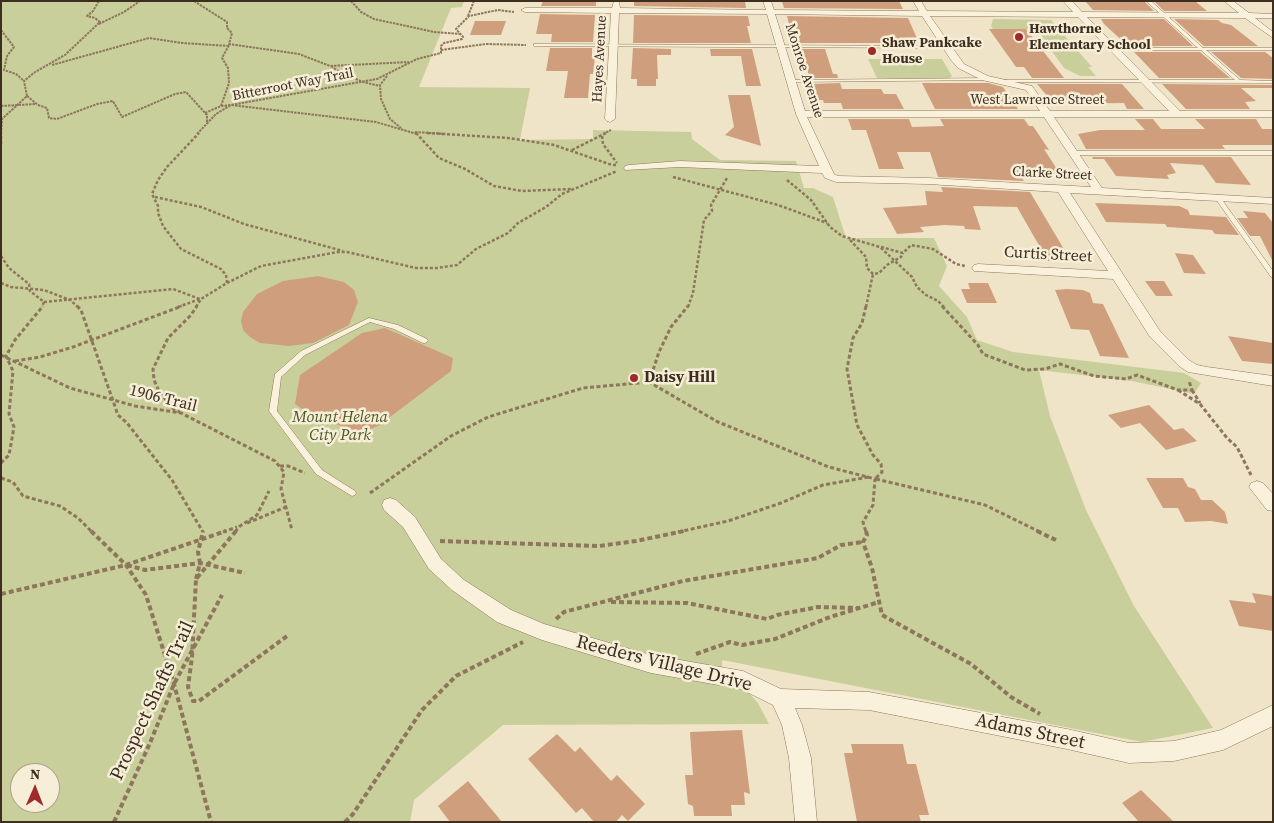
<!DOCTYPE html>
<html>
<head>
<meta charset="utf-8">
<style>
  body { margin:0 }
  #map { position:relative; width:1274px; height:823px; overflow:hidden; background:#f0e4c8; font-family:"Source Serif 4",serif }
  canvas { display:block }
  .frame { position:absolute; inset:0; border:2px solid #3d2e20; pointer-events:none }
  .north { position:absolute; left:10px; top:763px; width:50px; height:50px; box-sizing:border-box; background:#f7eed8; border:1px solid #ada18e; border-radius:50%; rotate:1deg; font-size:14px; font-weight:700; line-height:20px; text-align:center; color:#3d2e20 }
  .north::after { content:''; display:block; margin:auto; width:18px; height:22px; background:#9e2a2b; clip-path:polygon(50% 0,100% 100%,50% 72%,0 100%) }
</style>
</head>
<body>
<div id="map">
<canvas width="1274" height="823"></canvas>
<div class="frame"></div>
<div class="north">N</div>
</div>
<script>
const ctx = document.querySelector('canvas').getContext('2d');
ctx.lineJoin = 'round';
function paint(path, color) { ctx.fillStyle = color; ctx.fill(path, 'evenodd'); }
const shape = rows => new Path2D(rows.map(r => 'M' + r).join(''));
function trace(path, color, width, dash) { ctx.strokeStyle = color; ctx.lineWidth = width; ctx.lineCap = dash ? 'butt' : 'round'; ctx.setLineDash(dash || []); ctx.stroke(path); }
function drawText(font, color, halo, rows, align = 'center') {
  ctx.font = font + ' "Source Serif 4",serif'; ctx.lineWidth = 5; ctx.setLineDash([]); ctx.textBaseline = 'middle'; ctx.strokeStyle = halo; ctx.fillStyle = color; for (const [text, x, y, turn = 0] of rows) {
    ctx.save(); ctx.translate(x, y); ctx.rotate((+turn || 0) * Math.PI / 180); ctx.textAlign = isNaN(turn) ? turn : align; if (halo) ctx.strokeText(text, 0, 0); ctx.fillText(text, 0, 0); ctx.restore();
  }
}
paint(shape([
  [1,1,464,1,462,7,451,8,419,87,530,88,520,140,593,139,593,130,691,132,692,139,720,160,796,161,804,188,813,188,833,197,846,238,934,238,947,266,939,286,967,317,977,340,1013,352,1184,373,1201,383,1194,394,1132,381,1039,370,1050,416,1086,510,1134,606,1213,728,1142,742,722,660,723,678,741,686,750,694,758,703,769,724,503,725,414,800,410,822,1,822],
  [20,773,50,773,50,803,20,803],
  [993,19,1051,20,1092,67,1088,67,1096,76,1080,76,1064,68,1039,33,1035,33,1032,29,993,29,991,26],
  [868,59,942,59,952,76,948,79,877,78]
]), '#c9cf9b');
paint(shape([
  [543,1,596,1,596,6,541,6],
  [634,1,745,1,746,8,634,6],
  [782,1,899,1,903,9,784,8],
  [1085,1,1144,1,1154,11,1093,10],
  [1154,1,1195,1,1207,11,1164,11],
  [540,14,595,15,593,42,551,42,552,34,536,34],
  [634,15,748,16,750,26,747,26,751,43,633,43],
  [787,16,908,18,919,43,798,43,795,32,791,32],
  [1101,19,1164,19,1193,46,1128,46,1104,24],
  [1174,19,1218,20,1222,23,1231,25,1258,46,1204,46],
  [475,21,506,21,501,35,470,35],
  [989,29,1026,29,1064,78,1032,78,1024,67,1016,67],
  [550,48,592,48,592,57,595,57,593,74,590,74,588,98,564,98,568,71,546,71],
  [633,48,671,49,671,55,657,55,658,79,656,79,656,86,637,86,637,79,631,79],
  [710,49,752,49,761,86,746,86,741,56,711,56],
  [800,49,825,49,833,74,837,74,838,78,810,78],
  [1134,52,1200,52,1230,78,1159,78],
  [1211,52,1265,52,1273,58,1273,79,1241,78],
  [840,83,842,89,881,89,884,94,896,94,904,109,843,109,841,103,824,103,823,100,817,100,812,84],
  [922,83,988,83,1003,87,1018,109,935,109],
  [1037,84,1122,84,1144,109,1127,109,1124,103,1054,104],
  [1162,84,1273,85,1273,88,1241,88,1256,101,1245,102,1250,109,1186,109],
  [728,95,750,95,761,146,725,135,734,127],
  [848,119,909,119,912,127,944,126,940,119,1024,119,1029,126,1033,126,1049,150,1044,149,1062,177,1021,177,1024,181,938,177,930,152,897,152,904,169,879,169,866,130,852,130],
  [1135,119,1153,119,1161,129,1205,129,1195,119,1256,119,1262,129,1273,129,1273,145,1222,145,1225,149,1086,149,1078,134,1100,130,1145,130],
  [1092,157,1231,157,1251,185,1216,183,1203,165,1170,163,1176,173,1167,175,1169,179,1116,176,1104,159,1093,159],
  [941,187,1030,192,1071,261,1048,261,1017,207,973,206,981,230,965,229,964,226,945,225,920,227,924,232,897,234,883,208,927,205,925,191,943,192],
  [1095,203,1179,206,1188,210,1190,215,1226,217,1239,235,1215,234,1212,230,1167,227,1165,224,1106,222],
  [1243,211,1265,213,1273,223,1273,262,1260,236,1250,236,1237,218,1248,218],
  [1175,253,1193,255,1206,274,1184,273],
  [318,276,344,282,354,290,358,302,349,325,313,343,289,346,260,343,250,337,243,330,241,321,243,312,257,294,283,281],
  [1145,281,1164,281,1173,296,1156,296],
  [968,283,988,283,997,303,967,303,961,289,970,289],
  [1067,289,1083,290,1090,293,1093,303,1103,304,1129,358,1100,356,1089,330,1071,329,1055,290],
  [385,328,453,358,451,371,378,426,365,431,355,431,311,415,295,404,300,375,362,333],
  [1228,336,1273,343,1273,364,1242,361],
  [1149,405,1174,430,1183,428,1197,441,1166,450,1140,423,1121,428,1108,415],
  [1146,478,1183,478,1188,487,1195,489,1201,500,1212,500,1225,512,1228,524,1211,521,1185,522,1178,508,1163,508],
  [1252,593,1273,596,1273,631,1239,626,1229,600,1256,603],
  [742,730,750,794,744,792,745,805,731,805,732,816,694,816,693,806,688,804,685,775,693,775,690,732],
  [557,734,575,752,580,747,611,781,617,775,645,804,628,821,622,815,616,822,594,822,582,808,576,813,528,759],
  [851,744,903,744,907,764,916,764,929,815,919,815,921,822,857,822,844,753,853,753],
  [468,781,502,822,450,822,438,806],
  [1141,790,1174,822,1139,822,1122,803]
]), '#cf9f7d');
const service = shape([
  [1146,1,1151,1,1203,48,1273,48,1273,50,1206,50,1240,80,1273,81,1273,83,999,82,997,81,999,80,1235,80,1201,50,1112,50,1112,48,1198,48,1146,1],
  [534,44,946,46,948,47,946,48,536,46,534,46,534,44],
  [991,78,993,79,993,80,791,82,789,81,791,80,991,78],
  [1273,151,1273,155,1073,155,1070,153,1073,151,1273,151],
  [1218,196,1220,197,1273,271,1273,278,1271,277,1215,198,1218,196],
  [369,318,398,325,427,339,428,341,425,343,423,343,394,329,370,322,305,355,281,377,277,411,322,470,355,491,356,493,355,495,352,496,316,474,269,411,275,374,301,351,369,318]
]);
const minor = shape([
  [614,1,619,1,620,8,766,10,763,1,771,1,774,10,919,11,913,1,921,1,927,11,1073,12,1063,1,1072,1,1082,12,1239,13,1224,1,1233,1,1249,13,1273,14,1273,18,1255,18,1273,32,1273,38,1245,18,1087,17,1180,111,1273,111,1273,117,1054,117,1102,188,1273,198,1273,204,1070,193,1160,331,1189,360,1197,365,1207,367,1273,376,1273,386,1188,372,1179,366,1150,337,1113,279,974,271,972,268,974,265,978,264,1108,271,1058,192,928,184,836,182,825,178,822,173,680,167,625,170,624,168,625,166,629,165,680,161,819,166,796,114,767,14,619,13,615,119,610,122,607,121,605,119,611,13,525,12,521,10,525,8,612,8,614,1],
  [775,14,922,16,951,60,958,68,982,80,1026,90,1040,111,805,111,775,14],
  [930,16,1078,17,1169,111,1050,111,1032,86,988,76,964,64,930,16],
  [807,117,1044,117,1091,187,928,178,838,176,834,174,807,117],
  [1257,481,1263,483,1273,494,1273,511,1267,510,1249,487,1251,483,1257,481],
  [390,498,396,500,415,517,441,559,464,580,511,610,544,624,651,655,743,671,781,689,869,692,1067,729,1129,743,1174,741,1221,730,1273,705,1273,726,1223,750,1174,761,1129,763,1067,749,869,710,795,708,802,725,811,758,817,822,795,822,789,758,782,725,773,705,741,689,651,673,542,640,497,622,452,590,429,569,403,527,384,510,382,505,384,500,390,498]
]);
trace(service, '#8d765c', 1);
trace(minor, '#8d765c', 1);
trace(shape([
  [194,1,227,22,227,28,232,33,229,44,299,54,330,66,409,62],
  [351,1,361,12,374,19,434,32,460,34],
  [468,16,474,1],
  [99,24,124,12,140,1],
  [1,30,14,47,7,56,4,70,16,74,24,81],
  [441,50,486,44,526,45],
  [52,65,149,38,182,43,229,46],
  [331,66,341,73,363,82,380,86],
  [387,76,380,85,381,99,390,119,401,128],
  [27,96,38,105,47,108,49,118,57,119,97,104,113,101,122,117,175,94,186,92,207,115,207,124],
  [1,106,36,104],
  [221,106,229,83,228,68,222,58,229,45],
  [205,113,221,106,231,105,376,122,417,134],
  [415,132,446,134],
  [1,134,2,119,27,96,24,81,35,72,65,55,100,22,95,18,87,16,93,11,99,1],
  [197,134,216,114,231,105,377,79,417,59,441,53,441,46,444,43,462,39,463,37,456,29,469,16,498,10,514,12],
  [603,134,611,130]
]), '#8d765c', 2, [2.5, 1]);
trace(shape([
  [416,133,439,158,465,169,494,186,522,191,571,189],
  [427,133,508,138,554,145,612,165,618,165],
  [602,136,603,144,617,163],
  [1,144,1,133],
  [572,150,606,133],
  [673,177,778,205,827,223],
  [787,180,811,200,830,227,842,236,880,247,912,277,917,287,926,295,938,301,944,307],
  [155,197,201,207,244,224,343,251],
  [850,240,866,257,867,268,873,274,879,273,887,265,901,257,903,253],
  [881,247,903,253,911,245,933,249,956,264,965,266],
  [1,256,9,268,29,284,30,291,44,302,42,307],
  [1,283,11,287,44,290,70,300,78,307],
  [227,283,261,266,338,252,347,252,416,268,437,268,457,265,476,249,508,233,518,223,546,207,562,194,617,171],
  [44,302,173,289,200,299],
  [178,307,200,299],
  [196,307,201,299,227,283,226,275,221,269,181,249,163,226,158,213,158,206,152,194,158,180,167,167,199,133],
  [688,307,693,293,704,220,712,211,711,205,727,178],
  [866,307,873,274]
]), '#8d765c', 2.5, [3, 2]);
trace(shape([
  [77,306,81,310,118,415,127,423,172,480,203,532],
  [866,306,862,323,853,338,847,369,857,425,873,455,881,464,882,472,876,478],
  [942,306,978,345,983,354,1025,370,1045,369,1060,364,1094,376,1126,379,1137,375,1178,390,1192,390,1189,381],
  [1,355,70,388,135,406,181,413,275,461,284,472,281,489,292,530],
  [15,361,40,357,73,347,182,306],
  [649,382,659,352,671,327,688,306],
  [1178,390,1200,404,1227,438,1237,447,1251,475],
  [1192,390,1200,403],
  [181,413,171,407,158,389,154,380,153,369,168,338,191,315,197,306],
  [1,463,9,455,14,427,9,414,13,371,6,356,15,340,43,306],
  [280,466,288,466,305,473],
  [1,478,13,482,23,496,60,506,78,518,92,532],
  [876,479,985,505,1040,532],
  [370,493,451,436,488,417,583,388,649,382,718,422,829,467,875,479,873,505,863,522,866,532],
  [247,523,286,507],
  [223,532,237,527],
  [235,532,240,526,257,515,269,491],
  [678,532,728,521,781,503,823,485,869,477]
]), '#8d765c', 3, [4, 2.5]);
trace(shape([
  [91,531,126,565,146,595,174,684,211,822],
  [236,531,196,579,192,657,188,687,193,701,199,701,287,636],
  [866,531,867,535,863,542,872,568,882,615,971,664,1011,697,1040,714],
  [1037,531,1058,541],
  [440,541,599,546,636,541,684,531],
  [127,565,145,570,200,563,245,573],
  [196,579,200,563,198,552,203,531],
  [1,594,126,565,226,531],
  [611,602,687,603,767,619,777,615,818,607,860,608],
  [556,619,564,612,683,581,818,558,841,545,863,542],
  [696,654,730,642,742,645,775,639,830,617,879,602],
  [114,822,150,743,174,684,222,595],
  [345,822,353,814,422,710,456,676,523,642]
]), '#8d765c', 4, [5, 3]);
paint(service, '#faf1dc');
paint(minor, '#faf1dc');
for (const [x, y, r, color] of [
  [1019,37,5,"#9e2a2b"],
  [872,51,5,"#9e2a2b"],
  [634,378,5,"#9e2a2b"]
]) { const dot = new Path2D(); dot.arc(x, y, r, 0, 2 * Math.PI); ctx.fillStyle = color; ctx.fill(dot); trace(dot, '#f7eed8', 2); }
drawText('bold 14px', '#3d2e20', '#f7eed8', [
  ["Hawthorne",1029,29],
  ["Elementary School",1029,45],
  ["Shaw Pankcake",882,43],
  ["House",882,59]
], 'left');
drawText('14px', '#3d2e20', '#f7eed8', [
  ["Hayes Avenue",600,59,-87],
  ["Monroe Avenue",804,71,72],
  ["Bitterroot Way Trail",293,85,-11],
  ["West Lawrence Street",1037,100],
  ["Clarke Street",1052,174,3]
]);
drawText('16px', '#3d2e20', '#f7eed8', [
  ["Curtis Street",1048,255,3],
  ["1906 Trail",163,399,14]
]);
drawText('bold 16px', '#3d2e20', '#f7eed8', [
  ["Daisy Hill",644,378]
], 'left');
drawText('italic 16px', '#4d5a26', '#f7eed8', [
  ["Mount Helena",340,418],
  ["City Park",340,436]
]);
drawText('19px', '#3d2e20', '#f7eed8', [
  ["Reeders Village Drive",664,664,14],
  ["Prospect Shafts Trail",153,701,-65],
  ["Adams Street",1030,732,12]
]);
</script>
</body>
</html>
